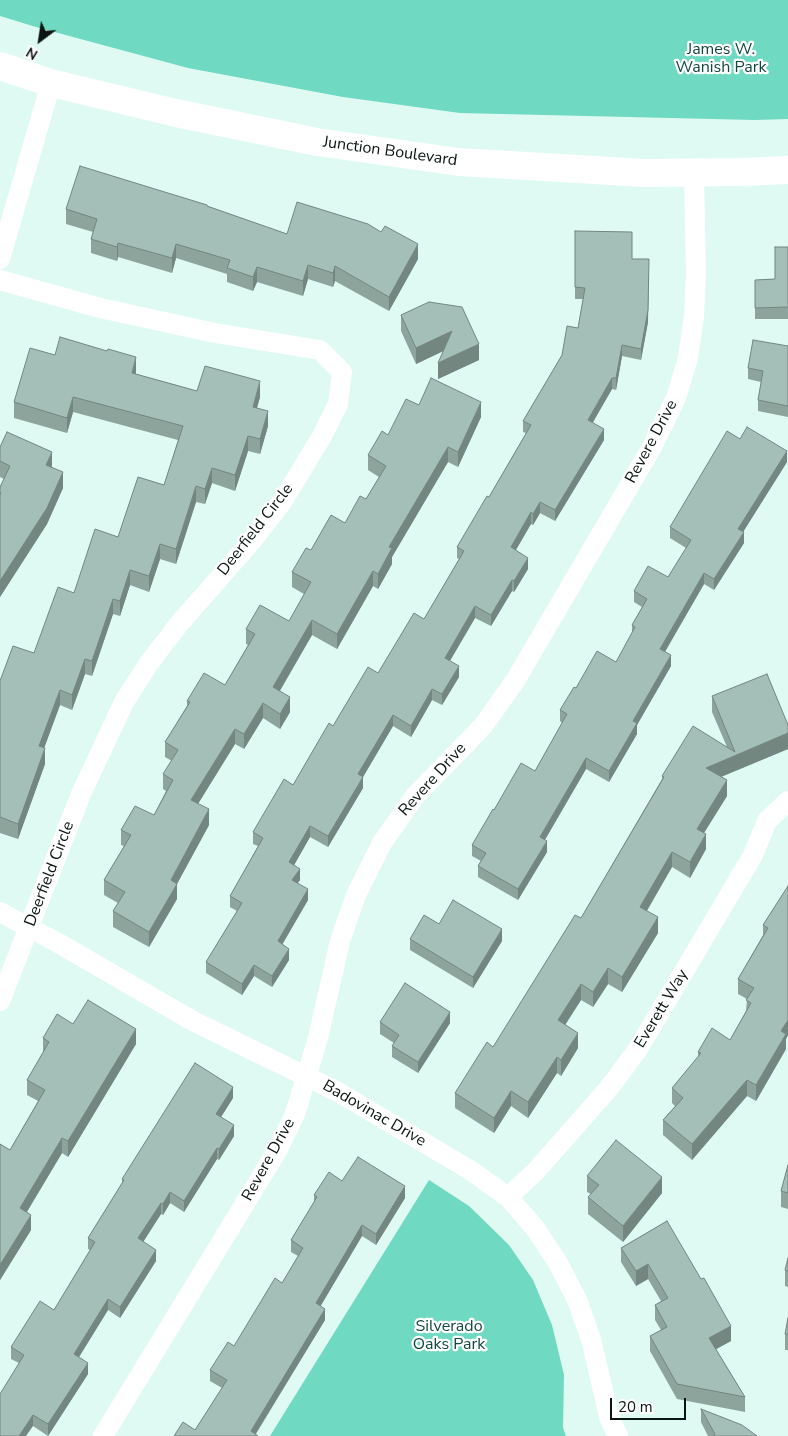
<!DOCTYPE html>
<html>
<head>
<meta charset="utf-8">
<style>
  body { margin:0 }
  #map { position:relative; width:788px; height:1436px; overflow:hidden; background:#defaf2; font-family:"Nunito Sans",sans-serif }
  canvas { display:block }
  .north { position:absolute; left:15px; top:15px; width:50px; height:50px; -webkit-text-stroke:4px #fff; paint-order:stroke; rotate:211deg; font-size:14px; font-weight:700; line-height:20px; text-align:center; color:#0a1412 }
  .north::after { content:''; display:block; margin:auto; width:18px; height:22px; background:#0a1412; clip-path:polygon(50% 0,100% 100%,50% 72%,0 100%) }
  .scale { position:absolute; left:610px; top:1398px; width:76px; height:22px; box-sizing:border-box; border:2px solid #0a1412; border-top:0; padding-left:6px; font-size:15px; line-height:18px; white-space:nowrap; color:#0a1412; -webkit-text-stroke:4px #fff; paint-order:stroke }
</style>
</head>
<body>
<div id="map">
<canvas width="788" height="1436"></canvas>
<div class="north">N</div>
<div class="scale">20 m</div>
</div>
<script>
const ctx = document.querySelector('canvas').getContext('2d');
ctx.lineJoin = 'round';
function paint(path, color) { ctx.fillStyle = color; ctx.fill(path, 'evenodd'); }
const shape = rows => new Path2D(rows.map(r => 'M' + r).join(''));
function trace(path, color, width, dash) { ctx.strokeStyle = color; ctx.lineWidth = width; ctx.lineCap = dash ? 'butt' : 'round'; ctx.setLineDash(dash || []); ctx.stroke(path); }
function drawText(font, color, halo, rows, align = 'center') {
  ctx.font = font + ' "Nunito Sans",sans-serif'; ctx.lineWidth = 4.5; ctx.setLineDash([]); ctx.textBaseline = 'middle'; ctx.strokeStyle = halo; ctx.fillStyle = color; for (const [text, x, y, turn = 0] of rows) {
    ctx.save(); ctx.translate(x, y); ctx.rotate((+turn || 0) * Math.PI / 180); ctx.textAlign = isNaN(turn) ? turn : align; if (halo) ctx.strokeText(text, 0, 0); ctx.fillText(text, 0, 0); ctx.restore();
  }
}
paint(shape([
  [0,0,788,0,788,119,755,120,460,113,343,97,188,68,36,27,0,16],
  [429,1180,469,1206,509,1245,533,1280,552,1325,564,1375,563,1428,566,1436,270,1436]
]), '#6fd9c1');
trace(shape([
  [0,259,51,83],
  [0,280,100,308,215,333,320,350,342,372,338,404,322,436,282,502,250,543,179,624,149,663,124,702,81,794,0,1001],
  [0,912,60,944,193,1021,338,1092,470,1170,508,1197,535,1228,558,1263,578,1302,592,1343,609,1417,618,1436],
  [508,1197,535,1172,609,1088,638,1049,753,855,767,821,788,801],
  [103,1436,277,1151,295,1114,318,1038,340,941,356,895,382,843,415,796,483,726,515,681,652,447,676,398,688,358,694,316,696,274,694,173]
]), '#fff', 20);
trace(shape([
  [0,66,51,83,176,113,317,142,459,162,645,173,743,172,788,170]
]), '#fff', 28);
paint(shape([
  [207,206,287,234,418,259,389,311,335,281,333,287,308,279,303,296,257,282,253,291,227,282,227,274,176,258,172,273,118,257,117,261,91,253,91,239,93,232,66,224,66,209],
  [575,231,632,259,648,322,641,360,622,356,616,390,612,389,592,423,604,440,555,521,540,513,533,525,531,524,516,550,528,569,514,592,512,591,491,626,475,618,450,661,459,677,442,705,432,700,411,737,393,726,363,777,363,788,328,847,310,837,294,865,300,880,297,883,308,900,282,944,289,960,272,987,254,976,242,995,206,973,206,962,237,911,230,907,230,896,258,846,253,844,253,832,293,785,333,726,424,619,459,559,457,558,457,547,489,497,526,433,523,432,523,421,578,328,583,299,575,299],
  [788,247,788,319,755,319,755,280,775,279],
  [401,315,479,360,438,379,443,351,416,364,401,331],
  [788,346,788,417,758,411,758,400,761,382,748,379,748,368],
  [55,355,136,372,136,374,197,391,260,397,257,408,268,426,260,454,248,451,235,491,212,483,205,504,196,502,176,564,160,559,149,592,130,585,120,616,113,614,92,676,85,674,72,710,60,705,44,748,45,764,18,839,0,833,0,681,34,653,74,593,118,537,164,485,178,440,73,412,67,433,14,418,14,402],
  [419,405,481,417,458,467,448,462,392,557,392,564,378,589,373,586,337,649,312,635,280,691,290,712,280,729,263,718,244,749,235,744,198,804,209,825,177,884,177,899,149,947,113,927,113,911,118,903,104,895,104,880,124,846,121,845,121,830,154,815,166,791,163,789,163,774,172,761,165,757,165,742,187,706,187,701,225,685,248,645,246,644,246,629,289,621,304,594,292,587,292,572,311,550,345,523,366,499,379,477,368,470,368,455],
  [740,439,787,462,743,532,744,543,714,590,704,584,665,652,671,666,637,725,637,734,609,782,586,769,545,840,547,852,518,900,478,877,478,866,481,861,472,856,472,845,494,810,535,771,562,723,560,721,560,710,576,688,616,662,632,634,632,625,642,607,634,602,634,591,668,577,686,548,670,538,670,527],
  [0,447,52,467,63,488,47,524,0,597,0,487,4,479,0,477],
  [712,696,788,725,788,749,721,777,727,796,704,833,706,849,690,878,672,867,647,911,658,933,622,992,608,984,593,1007,581,1000,565,1025,578,1048,561,1076,557,1073,528,1118,511,1106,494,1133,455,1108,455,1093,493,1047,581,918,662,779,662,776,727,747,712,712],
  [788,886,788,1035,786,1039,786,1049,756,1101,747,1096,692,1160,663,1135,663,1120,675,1106,672,1103,672,1088,698,1057,698,1052,730,1040,746,1011,747,999,738,994,738,979,763,935,763,925],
  [439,924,502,941,473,988,410,950,410,939],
  [380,1022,450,1023,418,1073,392,1057,392,1046,394,1043,380,1034],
  [73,1024,136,1044,68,1157,62,1153,27,1212,31,1230,0,1280,0,1144,10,1150,38,1101,27,1095,27,1080,43,1053,43,1038],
  [233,1098,221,1117,234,1136,219,1160,217,1159,184,1212,170,1203,163,1215,161,1214,143,1242,156,1261,120,1318,108,1310,79,1357,88,1374,48,1436,33,1426,19,1363,11,1359,11,1347,54,1310,90,1250,88,1249,88,1238,122,1183,122,1179],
  [788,1165,788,1209,781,1207,781,1191],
  [587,1176,662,1193,623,1242,588,1214,588,1197,591,1194,587,1192],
  [342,1181,405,1198,376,1245,362,1236,320,1306,325,1320,256,1434,195,1430,222,1388,210,1381,210,1370,234,1346,282,1283,298,1256,291,1252,291,1240,314,1202,314,1195],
  [667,1221,731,1341,716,1349,745,1397,745,1412,677,1399,650,1351,650,1336,661,1330,655,1320,655,1305,661,1301,648,1279,636,1286,621,1262,621,1248],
  [788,1258,788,1287,785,1286,785,1270],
  [788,1318,788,1350,785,1350,785,1334],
  [701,1409,757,1436,708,1436,701,1422]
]), '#8da49d');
paint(shape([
  [118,243,118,257,117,261,117,247],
  [176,244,176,258,172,273,172,258],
  [418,244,418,259,389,311,389,297],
  [308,265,308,279,303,296,303,281],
  [335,266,335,281,333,287,333,273],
  [257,267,257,282,253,291,253,277],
  [649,270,648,322,641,360,641,349],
  [452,331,452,347,416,364,416,348],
  [479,344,479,360,438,379,438,363],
  [622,345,622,356,616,390,616,378],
  [136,357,136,372,132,388,132,373],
  [612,378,612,389,588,431,588,420],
  [260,381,260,397,253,422,253,407],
  [73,397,73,412,67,433,67,418],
  [481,402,481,417,458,467,458,452],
  [268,411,268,426,260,454,260,439],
  [604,429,604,440,555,521,555,510],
  [248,436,248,451,235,491,235,475],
  [448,447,448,462,392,557,392,564,378,589,378,574,389,547],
  [787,451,787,462,738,540,738,529],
  [52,452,52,468,46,465],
  [212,468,212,483,205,504,205,489],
  [63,472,63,488,47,524,0,597,0,581],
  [196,486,196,502,176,564,176,549],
  [540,502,540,513,533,525,533,514],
  [531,512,531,524,511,558,511,547],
  [744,532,744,543,714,590,714,579],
  [160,544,160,559,149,592,149,576],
  [528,558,528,569,514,592,514,581],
  [130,570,130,585,120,616,120,601],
  [373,571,373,586,337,649,337,634],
  [704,573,704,584,660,660,660,649],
  [512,580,512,591,491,626,491,615],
  [113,599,113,614,92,676,92,661],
  [475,606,475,618,445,669,445,658],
  [312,620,312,635,273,702,273,687],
  [671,655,671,666,637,725,637,734,609,782,609,771,633,721],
  [85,659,85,674,72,710,72,695],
  [459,666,459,677,442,705,442,694],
  [432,689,432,700,411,737,411,726],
  [60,690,60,705,39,762,39,746],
  [290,697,290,712,280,729,280,714],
  [263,703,263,718,244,749,244,734],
  [393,715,393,726,363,777,363,788,328,847,328,836,358,774],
  [235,729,235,744,191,815,191,800],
  [788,733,788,749,706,783,706,768],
  [45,748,45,764,18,839,18,824],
  [586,758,586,769,540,848,540,837],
  [727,780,727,796,697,844,697,829],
  [209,809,209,825,172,893,177,884,177,899,149,947,149,932,171,880],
  [310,826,310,837,289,874,289,862],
  [706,834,706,849,690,878,690,862],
  [547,841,547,852,518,900,518,889],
  [672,852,672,867,640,922,640,907],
  [300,869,300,880,292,892,292,880],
  [308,889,308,900,278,952,278,941],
  [658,917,658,933,622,992,622,977],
  [502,929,502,941,473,988,473,977],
  [289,949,289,960,272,987,272,976],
  [254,965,254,976,242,995,242,984],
  [608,968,608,984,593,1007,593,992],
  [581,984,581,1000,558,1036,558,1020],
  [450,1012,450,1023,418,1073,418,1062],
  [788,1020,788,1035,786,1039,786,1049,756,1101,756,1085,781,1031],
  [136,1029,136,1044,68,1157,68,1141],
  [578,1033,578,1048,561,1076,561,1060],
  [557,1057,557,1073,528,1118,528,1102],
  [747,1080,747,1096,692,1160,692,1144],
  [233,1087,233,1098,216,1125,216,1114],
  [511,1091,511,1106,494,1133,494,1118],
  [234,1125,234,1136,219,1160,219,1149],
  [62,1138,62,1153,20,1223,20,1208],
  [217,1148,217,1159,184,1212,184,1201],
  [662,1177,662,1193,623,1242,623,1226],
  [405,1186,405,1198,376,1245,376,1234],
  [170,1192,170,1203,163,1215,163,1204],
  [161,1203,161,1214,138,1250,138,1238],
  [31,1215,31,1230,0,1280,0,1265],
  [362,1225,362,1236,316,1314,316,1303],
  [156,1250,156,1261,120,1318,120,1307],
  [648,1264,648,1279,636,1286,636,1271],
  [108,1299,108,1310,74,1365,74,1354],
  [325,1309,325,1320,254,1436,251,1431],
  [731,1326,731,1341,709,1353,709,1338],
  [88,1363,88,1374,48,1436,48,1424],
  [33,1415,33,1426,26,1436,19,1436]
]), '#738680');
const building = shape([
  [80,166,207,205,207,206,287,234,297,202,368,224,381,232,385,226,418,244,389,297,335,266,333,273,308,265,303,281,257,267,253,277,227,268,230,260,176,244,172,258,118,243,117,247,91,239,97,219,66,209,80,166],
  [575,231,632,232,632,259,649,259,648,310,641,349,622,345,616,378,612,378,588,420,604,429,555,510,540,502,533,514,531,512,511,547,528,558,514,581,512,580,491,615,475,606,445,658,459,666,442,694,432,689,411,726,393,715,358,774,363,777,328,836,310,826,289,862,300,869,292,880,308,889,278,941,289,949,272,976,254,965,242,984,206,962,242,903,230,896,263,838,253,832,284,779,293,785,329,723,333,726,368,667,378,673,414,613,424,619,464,551,457,547,487,496,489,497,531,425,523,421,562,355,567,326,578,328,585,288,575,287,575,231],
  [775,247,788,247,788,307,755,308,755,280,775,279,775,247],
  [429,302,462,307,479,344,438,363,452,331,416,348,401,315,429,302],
  [60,337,107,351,108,349,136,357,132,373,197,391,205,366,260,381,253,407,268,411,260,439,248,436,235,475,212,468,205,489,196,486,176,549,160,544,149,576,130,570,120,601,113,599,92,661,85,659,72,695,60,690,39,746,45,748,18,824,0,817,0,681,13,646,34,653,58,587,74,593,95,529,118,537,138,477,164,485,183,426,73,397,67,418,14,402,30,348,55,355,60,337],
  [753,340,788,346,788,406,758,400,763,371,748,368,753,340],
  [431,378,481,402,458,452,448,447,389,547,392,548,378,574,373,571,337,634,312,620,273,687,290,697,280,714,263,703,244,734,235,729,191,800,209,809,171,880,177,884,149,932,113,911,125,892,104,880,131,835,121,830,135,806,154,815,173,780,163,774,178,750,165,742,190,702,187,701,204,673,225,685,255,634,246,629,260,605,289,621,311,582,292,572,306,548,311,550,331,515,345,523,360,496,366,499,386,466,368,455,382,431,388,435,406,399,419,405,431,378],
  [747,427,787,451,738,529,744,532,714,579,704,573,660,649,671,655,633,721,637,723,609,771,586,758,540,837,547,841,518,889,478,866,486,853,472,845,493,809,494,810,521,763,535,771,567,714,560,710,574,687,576,688,597,651,616,662,635,627,632,625,647,599,634,591,648,566,668,577,691,540,670,527,727,431,740,439,747,427],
  [7,432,52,452,46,465,63,472,47,508,0,581,0,495,1,493,0,492,0,487,10,466,0,461,0,447,7,432],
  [767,674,788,725,788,733,706,768,727,780,697,829,706,834,690,862,672,852,640,907,658,917,622,977,608,968,593,992,581,984,558,1020,578,1033,561,1060,557,1057,528,1102,511,1091,494,1118,455,1093,487,1042,493,1047,575,915,581,918,664,777,662,776,693,726,735,752,712,696,767,674],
  [788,886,788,1020,781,1031,786,1034,756,1085,747,1080,692,1144,663,1120,683,1098,672,1088,701,1053,698,1052,712,1028,730,1040,751,1003,746,1000,754,988,738,979,768,928,763,925,788,886],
  [453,900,502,929,473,977,410,939,424,915,439,924,453,900],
  [405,983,450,1012,418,1062,392,1046,399,1035,380,1022,405,983],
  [88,1000,136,1029,68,1141,62,1138,20,1208,31,1215,0,1265,0,1144,10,1150,45,1090,27,1080,49,1042,43,1038,57,1014,73,1024,88,1000],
  [195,1063,233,1087,216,1114,234,1125,219,1149,217,1148,184,1201,170,1192,163,1204,161,1203,138,1238,156,1250,120,1307,108,1299,74,1354,88,1363,48,1424,33,1415,19,1436,0,1436,0,1394,24,1355,11,1347,40,1301,54,1310,95,1242,88,1238,124,1180,122,1179,195,1063],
  [616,1140,662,1177,623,1226,588,1197,599,1185,587,1176,616,1140],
  [358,1157,405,1186,376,1234,362,1225,316,1303,325,1309,251,1431,258,1436,174,1436,183,1422,195,1430,227,1380,210,1370,228,1342,234,1346,275,1278,282,1283,303,1248,291,1240,317,1197,314,1195,329,1172,342,1181,358,1157],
  [788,1165,788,1193,781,1191,788,1165],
  [667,1221,701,1279,704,1278,731,1326,709,1338,745,1397,677,1384,650,1336,667,1327,655,1305,668,1298,648,1264,636,1271,621,1248,667,1221],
  [788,1258,788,1271,785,1270,788,1258],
  [788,1318,788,1334,785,1334,788,1318],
  [701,1409,742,1425,757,1436,714,1436,715,1434,701,1409]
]);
paint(building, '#a4bfb7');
trace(building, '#738680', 1);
drawText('16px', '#11473c', '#fff', [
  ["James W.",721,50],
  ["Wanish Park",721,68],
  ["Silverado",449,1327],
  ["Oaks Park",449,1345]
]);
drawText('16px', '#0a1412', '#fff', [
  ["Junction Boulevard",390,152,8],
  ["Revere Drive",652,442,-62],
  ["Deerfield Circle",256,530,-52],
  ["Revere Drive",433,780,-48],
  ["Deerfield Circle",50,874,-69],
  ["Everett Way",662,1009,-59],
  ["Badovinac Drive",374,1114,30],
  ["Revere Drive",269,1160,-61]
]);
</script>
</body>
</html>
